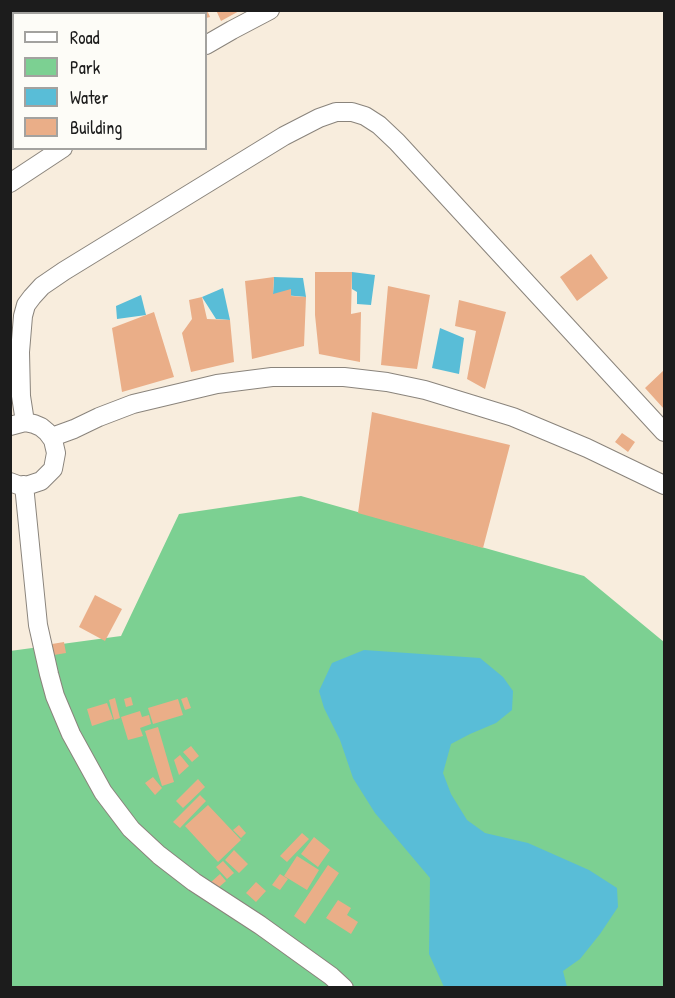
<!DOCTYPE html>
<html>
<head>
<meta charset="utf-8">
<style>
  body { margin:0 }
  #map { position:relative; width:675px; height:998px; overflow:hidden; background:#f8eddd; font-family:"Patrick Hand",sans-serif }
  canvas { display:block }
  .frame { position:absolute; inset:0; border:12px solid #1c1c1c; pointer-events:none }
  .legend { position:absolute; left:12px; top:12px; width:195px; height:138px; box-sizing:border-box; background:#fdfcf7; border:2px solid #a3a29f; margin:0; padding:8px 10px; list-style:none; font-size:18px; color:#1c1c1c }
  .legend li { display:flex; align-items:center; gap:12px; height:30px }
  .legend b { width:30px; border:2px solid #a3a29f }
</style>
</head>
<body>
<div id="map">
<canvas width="675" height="998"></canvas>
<div class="frame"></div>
<ul class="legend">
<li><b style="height:8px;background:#fff"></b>Road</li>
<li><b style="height:16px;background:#7cd092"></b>Park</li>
<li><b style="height:16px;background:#59bdd7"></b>Water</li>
<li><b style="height:16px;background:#eaae88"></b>Building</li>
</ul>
</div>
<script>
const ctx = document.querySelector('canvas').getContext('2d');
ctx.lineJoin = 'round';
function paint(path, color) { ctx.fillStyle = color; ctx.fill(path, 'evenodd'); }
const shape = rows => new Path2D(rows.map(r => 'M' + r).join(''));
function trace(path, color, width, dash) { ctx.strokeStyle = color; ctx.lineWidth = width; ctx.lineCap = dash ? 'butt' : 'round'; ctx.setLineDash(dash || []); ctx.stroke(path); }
paint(shape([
  [301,496,584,576,664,642,664,987,11,987,10,651,121,636,179,514]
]), '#7cd092');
paint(shape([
  [352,272,375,275,371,305,357,304,357,292,352,289],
  [274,277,303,278,306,297,273,294],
  [223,288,230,320,216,319,202,297],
  [141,295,146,315,117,319,116,306],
  [440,328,464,338,459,374,432,368],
  [364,650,480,658,503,677,513,691,512,710,496,723,470,734,451,744,443,773,451,794,467,820,485,833,528,843,589,870,617,888,618,907,600,934,580,959,563,971,567,987,444,987,429,954,430,878,375,813,353,778,340,740,324,708,319,691,332,663]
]), '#59bdd7');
paint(shape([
  [184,10,196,10,198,14,185,14],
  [197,10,207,10,210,17,206,18,206,14,199,14],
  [216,10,241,10,221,21],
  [591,254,608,278,577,301,560,277],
  [315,272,352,272,351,314,361,312,360,362,319,354,315,315],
  [274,277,273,294,291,289,291,296,306,297,304,346,252,359,245,281],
  [388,286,430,295,417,369,381,365],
  [202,297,207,319,230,320,234,362,191,372,182,333,192,319,189,300],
  [459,300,506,312,485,389,467,379,476,331,455,326],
  [154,312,174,377,122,392,112,328],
  [664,370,664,409,645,388],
  [372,412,510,445,483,548,358,513],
  [622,433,635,442,628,452,615,442],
  [95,595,122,609,105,641,79,627],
  [64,642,66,653,54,655,52,644],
  [131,697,133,705,126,707,124,699],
  [187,697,191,708,185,710,181,699],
  [115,698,120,718,114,720,109,700],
  [178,699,183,715,153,724,148,708],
  [107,703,113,719,92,726,87,709],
  [140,711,142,717,149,715,151,724,140,728,143,736,128,740,121,717],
  [158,727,174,782,162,786,145,731],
  [191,746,199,756,192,762,183,752],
  [180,755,189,766,179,775,174,760],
  [153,777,162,788,155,795,145,783],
  [198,779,205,787,183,808,176,801],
  [200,795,206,801,180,828,173,822],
  [208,805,241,840,218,862,185,826],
  [239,825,246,833,241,838,233,830],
  [302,833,309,839,287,862,280,856],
  [314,837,330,850,318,867,301,854],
  [234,850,248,864,239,873,225,860],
  [297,856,319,870,307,890,284,876],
  [223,861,234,873,227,879,216,867],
  [328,865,339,873,305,924,294,916],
  [220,874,226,881,218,888,210,883],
  [280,874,288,879,280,890,272,885],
  [256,882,266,891,256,902,246,893],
  [338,900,351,908,347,915,358,922,351,934,326,918]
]), '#eaae88');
const minor = shape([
  [163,10,164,14],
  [91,14,96,10],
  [206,45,232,30,270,10],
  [10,57,14,55],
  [10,183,63,148],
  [25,422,21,396,20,352,23,316,26,305,32,297,42,286,64,271,284,136,319,118,336,112,352,112,365,116,379,125,397,142,664,432],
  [10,426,25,422,34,424,41,427,47,432,53,440,56,453,53,469,41,481,26,486,18,485,10,482],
  [52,437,74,429,99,417,133,404,217,384,272,377,344,377,387,382,425,390,513,417,587,448,664,485],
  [24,485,38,625,49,674,55,696,71,734,103,792,131,829,159,855,194,882,260,925,331,976,344,988]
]);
trace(minor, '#8a847c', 20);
trace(minor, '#fff', 18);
</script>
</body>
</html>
